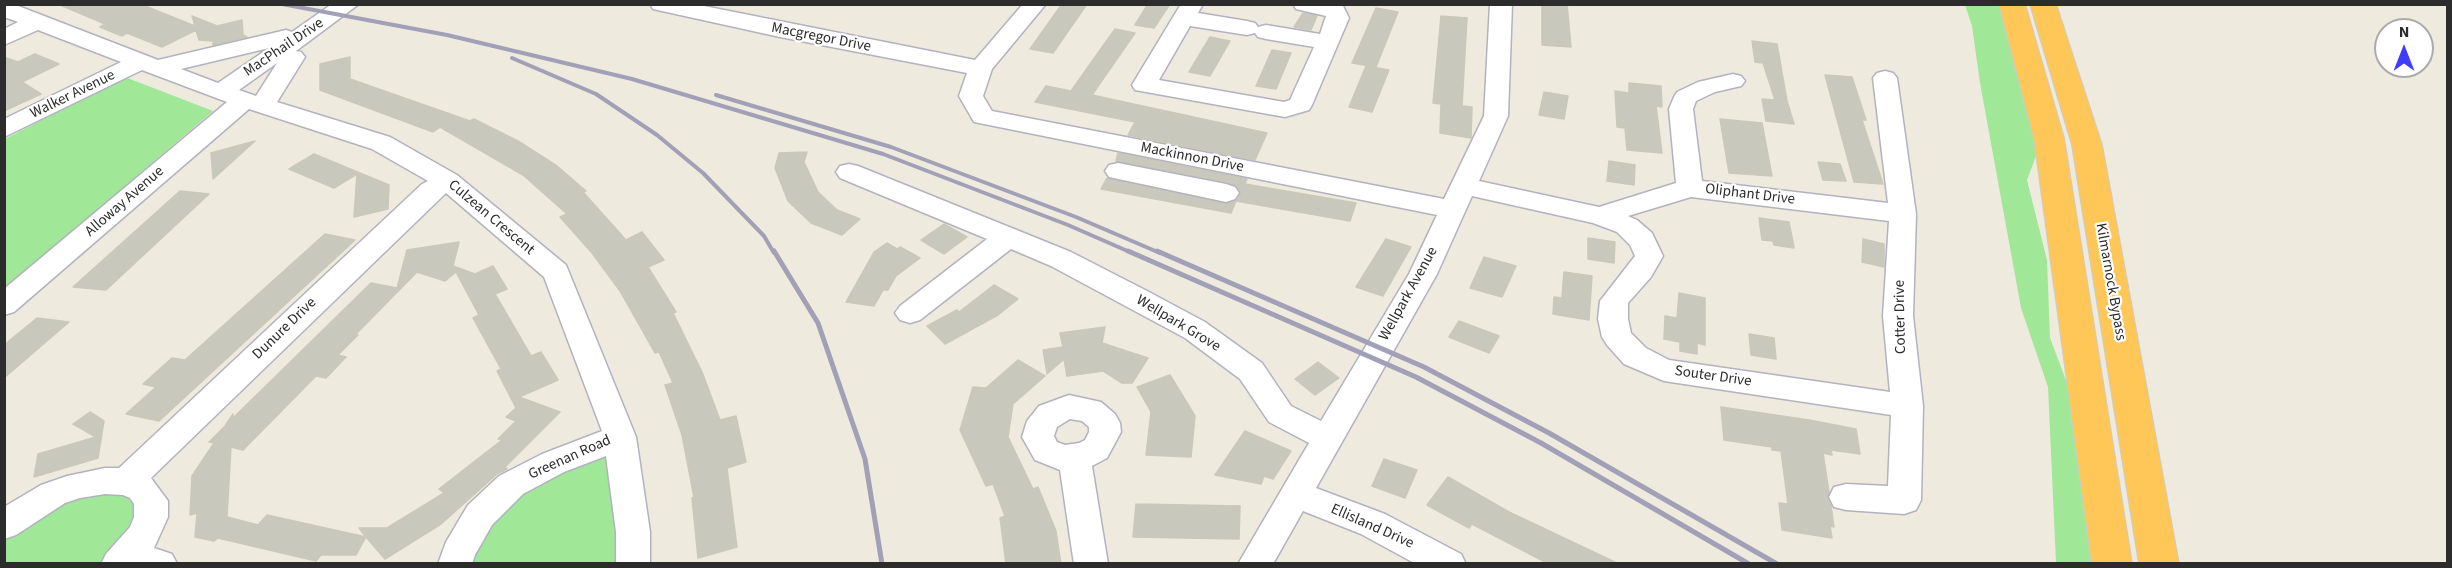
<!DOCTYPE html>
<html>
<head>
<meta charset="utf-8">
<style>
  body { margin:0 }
  #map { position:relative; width:2452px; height:568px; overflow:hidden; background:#eeebde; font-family:"Source Sans 3",sans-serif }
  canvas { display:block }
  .frame { position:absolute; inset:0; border:6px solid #2c2c2c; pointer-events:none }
  .north { position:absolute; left:2374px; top:18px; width:60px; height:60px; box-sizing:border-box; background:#fff; border:2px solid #ababab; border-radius:50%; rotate:0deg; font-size:16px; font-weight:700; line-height:24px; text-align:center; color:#2c2c2c }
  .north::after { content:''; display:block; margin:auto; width:21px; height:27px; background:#413aff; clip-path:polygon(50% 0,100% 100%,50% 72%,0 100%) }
</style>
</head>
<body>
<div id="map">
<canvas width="2452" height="568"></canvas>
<div class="frame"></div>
<div class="north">N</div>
</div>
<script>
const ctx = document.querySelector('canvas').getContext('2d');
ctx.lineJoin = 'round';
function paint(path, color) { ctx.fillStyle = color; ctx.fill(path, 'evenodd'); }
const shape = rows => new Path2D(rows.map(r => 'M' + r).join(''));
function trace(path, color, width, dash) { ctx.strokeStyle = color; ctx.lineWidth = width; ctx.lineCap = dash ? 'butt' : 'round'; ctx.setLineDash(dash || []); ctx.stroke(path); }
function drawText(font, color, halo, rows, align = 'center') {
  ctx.font = font + ' "Source Sans 3",sans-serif'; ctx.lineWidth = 4.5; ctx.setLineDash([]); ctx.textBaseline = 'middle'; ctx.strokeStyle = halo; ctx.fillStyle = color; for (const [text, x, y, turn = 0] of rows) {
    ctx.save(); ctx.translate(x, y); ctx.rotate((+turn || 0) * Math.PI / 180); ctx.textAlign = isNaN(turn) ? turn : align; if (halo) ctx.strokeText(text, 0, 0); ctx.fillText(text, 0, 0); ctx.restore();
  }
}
paint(shape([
  [1965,5,2003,5,2041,143,2027,180,2047,260,2050,338,2075,404,2100,563,2056,563,2048,387,2021,308,1980,83,1972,26],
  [125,77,213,111,5,288,5,139],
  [620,437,633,563,455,564,480,515],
  [83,491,127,494,135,501,138,522,106,563,5,564,5,537]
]), '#a1e798');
const building = shape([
  [58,4,140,4,195,26,192,16,217,26,242,20,243,35,247,37,213,45,213,41,199,40,196,30,162,47,127,33,122,36,100,27,105,24,58,4],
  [1062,4,1087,4,1053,53,1030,49,1062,4],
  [1148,4,1170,4,1154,28,1135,25,1148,4],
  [1542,4,1567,4,1571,47,1542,45,1542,4],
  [1376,8,1398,12,1376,67,1352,63,1376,8],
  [1303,13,1317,16,1311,30,1294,27,1303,13],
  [1441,16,1467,18,1462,106,1472,107,1471,138,1440,133,1441,104,1433,103,1441,16],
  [1115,29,1135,33,1092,95,1267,133,1255,160,1128,135,1135,122,1035,102,1046,86,1071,91,1115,29],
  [1210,37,1230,41,1210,76,1189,72,1210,37],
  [1752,41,1777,44,1787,101,1794,124,1766,121,1762,99,1775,100,1763,63,1755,62,1752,41],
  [1272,50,1291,53,1276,89,1256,86,1272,50],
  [35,54,59,64,22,82,41,94,4,111,4,57,18,62,35,54],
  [350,57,350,79,470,121,474,119,518,141,557,166,586,191,583,192,626,240,642,232,664,260,648,267,676,312,673,313,702,372,720,420,736,416,746,462,727,468,737,547,698,558,692,498,694,497,682,435,665,385,673,383,659,352,655,353,620,291,592,253,560,217,567,214,523,175,440,127,433,132,320,90,320,64,350,57],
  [1366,66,1389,70,1372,112,1349,107,1366,66],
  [1825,75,1852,77,1866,120,1862,120,1883,184,1854,182,1825,75],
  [1629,83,1661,86,1662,107,1656,106,1662,153,1627,150,1625,128,1617,127,1615,91,1629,93,1629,83],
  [1544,92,1568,96,1564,119,1539,115,1544,92],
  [1720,119,1762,123,1772,176,1729,173,1720,119],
  [255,141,213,179,211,153,255,141],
  [807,152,804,162,818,192,837,210,860,219,842,235,811,223,788,201,775,168,779,153,807,152],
  [1118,153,1247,179,1245,184,1356,203,1350,221,1236,201,1231,213,1101,189,1107,178,1226,204,1236,201,1241,194,1237,186,1227,182,1116,161,1118,153],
  [314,154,389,185,388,209,354,217,357,174,334,188,289,169,314,154],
  [1609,161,1635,165,1634,185,1607,181,1609,161],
  [1818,162,1840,164,1846,181,1823,180,1818,162],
  [180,191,209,194,106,290,73,287,180,191],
  [1759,218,1789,222,1794,248,1774,245,1773,241,1762,240,1759,218],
  [944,224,967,237,944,254,921,240,944,224],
  [325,234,355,240,159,421,126,414,156,387,143,384,172,358,185,360,325,234],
  [1588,238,1615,242,1614,263,1588,259,1588,238],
  [1386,239,1411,247,1383,296,1356,287,1386,239],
  [1863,239,1884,244,1884,267,1862,262,1863,239],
  [459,242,453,266,475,274,493,266,507,289,495,294,531,356,541,352,558,380,519,397,560,412,505,467,507,469,497,474,441,524,385,559,366,537,356,555,321,555,316,561,218,538,214,541,195,537,197,513,190,515,192,476,214,443,209,442,225,426,233,414,233,418,371,283,397,288,407,250,459,242],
  [417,272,445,281,456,272,479,315,473,318,501,369,497,371,516,408,506,417,516,421,498,439,502,440,439,489,444,493,387,528,359,528,366,537,267,515,258,525,227,517,231,447,243,450,316,376,326,378,346,357,338,355,358,335,355,335,417,272],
  [887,243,897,249,900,247,920,258,896,276,888,290,883,290,874,306,846,302,874,252,887,243],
  [1484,257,1516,266,1502,297,1470,288,1484,257],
  [1564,272,1592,276,1589,320,1553,314,1554,297,1562,298,1564,272],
  [994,285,1018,299,998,315,945,344,927,326,957,310,959,312,994,285],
  [1679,293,1705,298,1705,345,1697,343,1697,354,1680,351,1680,342,1664,339,1665,316,1677,318,1679,293],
  [37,318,69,322,4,378,4,345,37,318],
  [1459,321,1499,336,1489,353,1449,337,1459,321],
  [1105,327,1102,343,1148,358,1132,383,1122,383,1103,371,1067,376,1064,359,1047,374,1043,350,1063,347,1060,333,1105,327],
  [1749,334,1774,338,1776,359,1751,355,1749,334],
  [1018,360,1045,376,1013,404,1008,437,1033,489,1038,487,1056,531,1061,564,1006,564,1000,518,1005,516,993,484,986,486,960,430,973,387,986,388,1018,360],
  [1318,362,1339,378,1315,395,1295,379,1318,362],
  [1170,375,1195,416,1191,457,1146,455,1151,412,1137,387,1170,375],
  [1721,407,1809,420,1856,429,1860,454,1831,450,1832,455,1823,453,1829,492,1827,498,1831,506,1834,527,1830,526,1832,538,1782,530,1779,503,1788,504,1781,451,1772,450,1772,447,1724,440,1721,407],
  [90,412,104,421,98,458,34,477,38,454,96,437,73,424,90,412],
  [1245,431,1291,451,1273,479,1264,476,1261,484,1215,475,1245,431],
  [1384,459,1417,470,1405,498,1372,486,1384,459],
  [1448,477,1509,512,1619,564,1549,564,1472,524,1469,528,1427,505,1448,477],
  [1136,504,1240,506,1239,539,1133,537,1136,504]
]);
paint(building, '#c9c8bc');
trace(building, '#cac8b7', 1.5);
const minor = shape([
  [4,4,13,4,158,60,286,30,292,32,332,4,359,4,296,51,301,52,305,57,277,102,390,137,457,175,566,265,636,437,650,532,650,564,616,564,616,532,606,456,564,472,523,494,492,525,475,555,472,564,438,564,446,542,468,505,499,476,542,454,602,431,544,277,446,193,151,478,168,501,168,517,154,548,172,554,177,564,101,564,106,554,130,527,134,517,134,504,130,498,123,495,105,494,80,498,65,503,16,535,4,539,4,507,41,485,67,476,105,468,119,468,422,184,428,181,372,149,249,109,14,312,4,315,4,289,227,102,142,70,4,137,4,119,121,62,38,30,4,45,4,29,18,22,4,17,4,4],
  [269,48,218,83,181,69,269,48],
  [277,63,256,96,239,90,277,63],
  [650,4,694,4,975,60,1023,4,1046,4,992,69,983,96,992,111,1444,199,1484,116,1490,4,1512,4,1508,116,1479,181,1599,207,1676,183,1669,109,1674,97,1677,92,1698,82,1733,74,1741,76,1745,81,1741,86,1715,92,1696,101,1693,109,1702,181,1888,203,1873,78,1877,73,1885,71,1893,73,1897,78,1916,214,1913,316,1923,406,1921,500,1916,510,1904,514,1846,510,1834,507,1829,497,1834,487,1846,484,1888,486,1891,415,1664,381,1624,364,1607,345,1602,337,1598,319,1600,301,1635,256,1630,245,1617,232,1593,223,1472,196,1437,274,1316,488,1385,514,1461,554,1466,564,1416,564,1361,534,1303,511,1273,564,1238,564,1309,443,1269,422,1240,379,1185,338,1051,266,1011,249,920,320,910,323,900,320,895,313,900,306,987,239,840,178,836,172,840,166,849,164,858,166,1071,252,1149,292,1205,322,1262,363,1291,406,1321,421,1409,274,1437,215,974,122,959,96,967,73,780,37,653,9,650,4],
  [1691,197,1889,221,1883,316,1890,392,1669,360,1646,348,1631,333,1628,319,1628,303,1651,277,1663,256,1652,233,1637,220,1628,216,1691,197],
  [1181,4,1203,4,1198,13,1247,21,1255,23,1258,27,1266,25,1320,34,1326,16,1296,9,1293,4,1336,4,1343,6,1349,18,1312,105,1309,110,1285,117,1135,90,1132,85,1181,4],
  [1190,26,1247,35,1255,33,1258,37,1266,39,1314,47,1290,100,1284,102,1159,80,1190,26],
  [1118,163,1226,184,1235,187,1239,193,1235,199,1226,202,1109,177,1105,171,1109,165,1118,163],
  [1069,395,1101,402,1115,414,1120,423,1121,432,1107,458,1092,466,1108,564,1074,564,1060,470,1035,460,1022,437,1027,421,1039,406,1069,395],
  [1070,419,1082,421,1089,427,1089,432,1085,440,1079,443,1065,445,1057,442,1054,436,1057,427,1070,419]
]);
const highway = shape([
  [1999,4,2025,4,2064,138,2132,564,2092,564,2034,138,1999,4],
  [2030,4,2056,4,2102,145,2179,564,2139,564,2072,145,2030,4]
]);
trace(minor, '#b2b2c0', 3);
trace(highway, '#ccc', 2);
paint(minor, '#fff');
paint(highway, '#ffc658');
trace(shape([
  [282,4,447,35,632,79,883,154,1068,225,1132,253],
  [512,58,596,94,657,135,703,173,764,236,774,253],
  [716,95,891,147,1076,217,1160,253]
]), '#a2a0b7', 4);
trace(shape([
  [774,251,818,323,865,459,882,564],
  [1128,251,1416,377,1541,443,1749,564],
  [1157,251,1424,367,1549,433,1777,564]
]), '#a2a0b7', 5);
drawText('15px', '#2c2c2c', '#fff', [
  ["Macgregor Drive",821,38,11],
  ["MacPhail Drive",284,48,-34],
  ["Walker Avenue",73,95,-26],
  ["Mackinnon Drive",1192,158,11],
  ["Oliphant Drive",1750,195,7],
  ["Alloway Avenue",125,202,-41],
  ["Culzean Crescent",491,218,40],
  ["Kilmarnock Bypass",2110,282,80],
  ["Wellpark Avenue",1409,294,-61],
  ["Cotter Drive",1901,317,-91],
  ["Wellpark Grove",1178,324,31],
  ["Dunure Drive",285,329,-44],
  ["Souter Drive",1713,377,8],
  ["Greenan Road",570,458,-24],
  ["Ellisland Drive",1372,527,24]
]);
</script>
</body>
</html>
